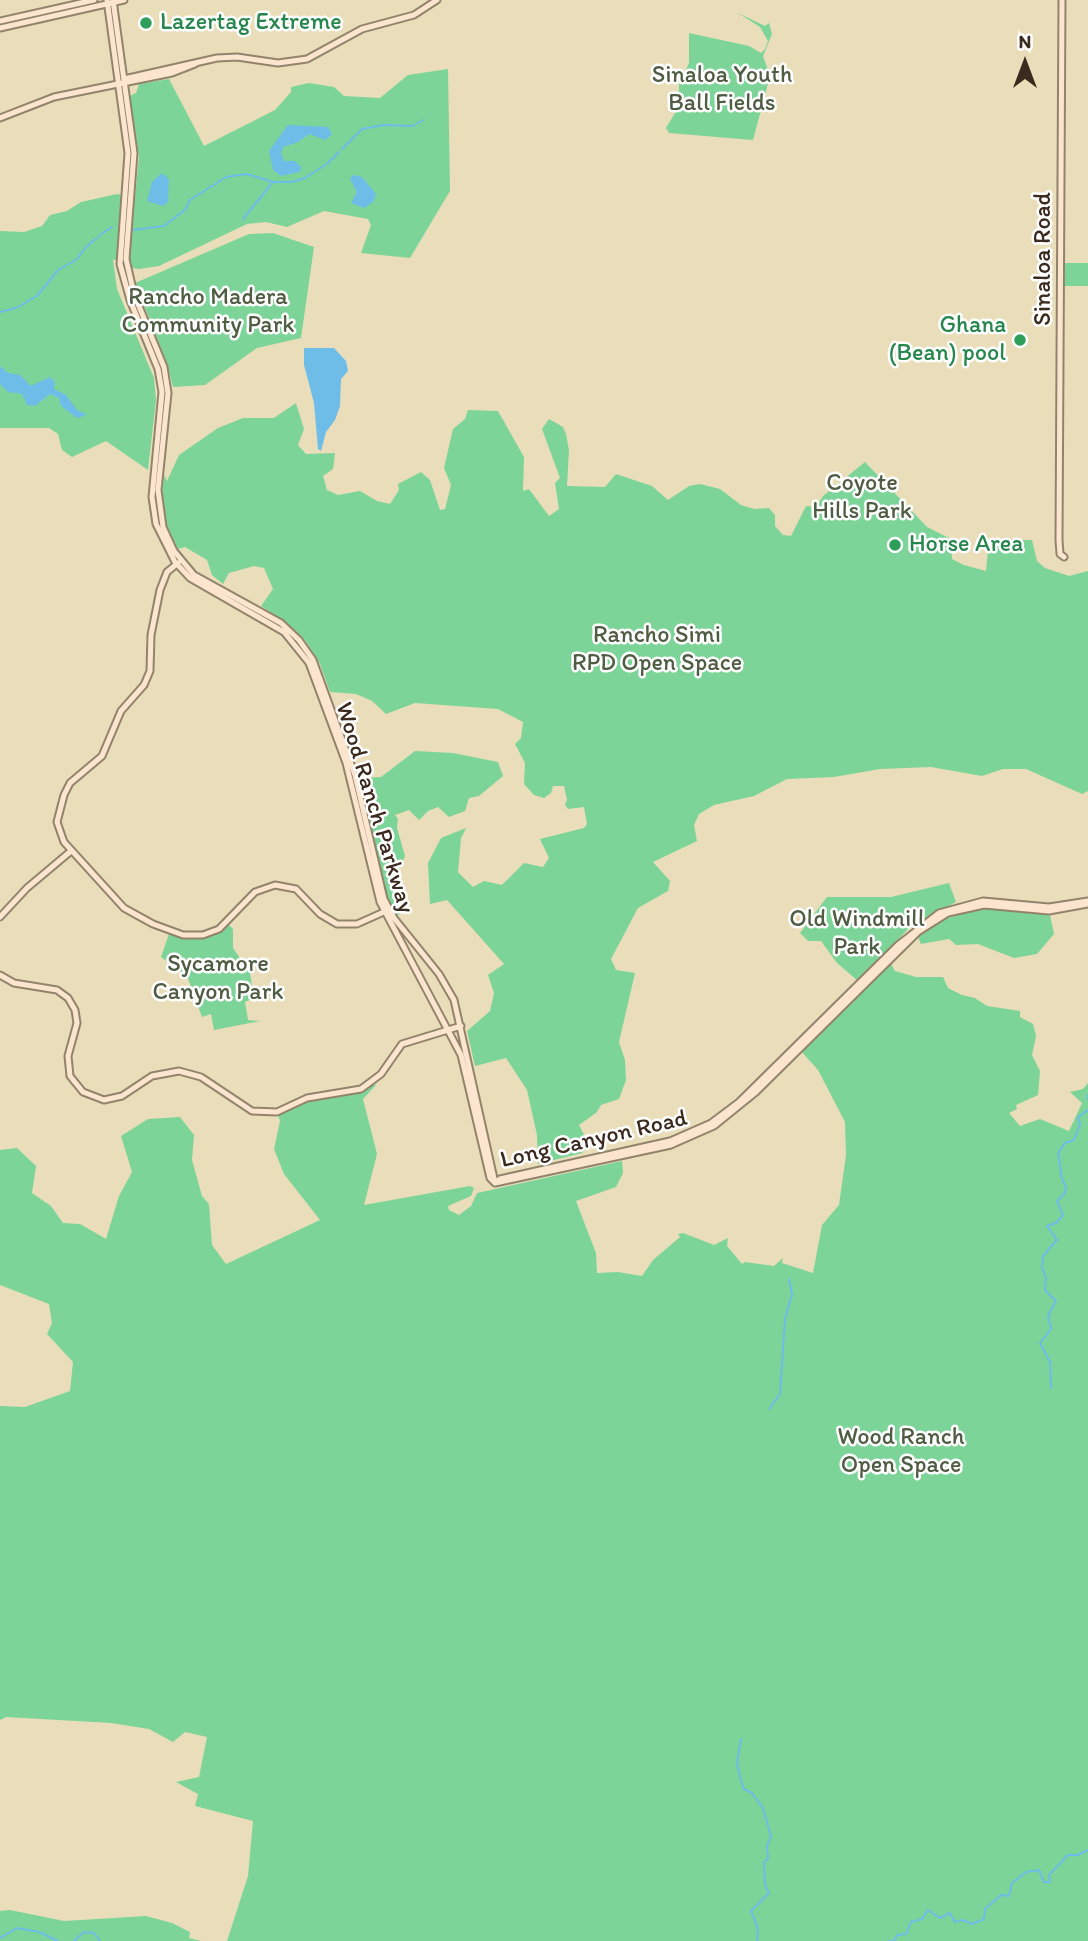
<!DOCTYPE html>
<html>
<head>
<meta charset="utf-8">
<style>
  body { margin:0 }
  #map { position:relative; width:1088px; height:1941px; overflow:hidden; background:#e9deb9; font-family:Itim,sans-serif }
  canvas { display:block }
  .north { position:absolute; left:990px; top:28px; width:70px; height:70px; -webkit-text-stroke:5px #fff; paint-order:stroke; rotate:0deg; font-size:19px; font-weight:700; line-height:28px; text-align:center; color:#3b2a1e }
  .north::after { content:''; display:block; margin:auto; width:24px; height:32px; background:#3b2a1e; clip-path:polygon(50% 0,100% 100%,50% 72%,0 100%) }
</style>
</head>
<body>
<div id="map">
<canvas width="1088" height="1941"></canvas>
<div class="north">N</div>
</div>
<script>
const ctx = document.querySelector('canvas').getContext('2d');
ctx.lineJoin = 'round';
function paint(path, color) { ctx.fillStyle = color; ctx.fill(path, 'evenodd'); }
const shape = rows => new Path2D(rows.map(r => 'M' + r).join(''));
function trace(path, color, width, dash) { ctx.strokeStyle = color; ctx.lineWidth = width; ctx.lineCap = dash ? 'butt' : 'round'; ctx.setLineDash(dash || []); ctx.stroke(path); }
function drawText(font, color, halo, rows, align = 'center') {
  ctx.font = font + ' Itim,sans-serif'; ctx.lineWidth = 5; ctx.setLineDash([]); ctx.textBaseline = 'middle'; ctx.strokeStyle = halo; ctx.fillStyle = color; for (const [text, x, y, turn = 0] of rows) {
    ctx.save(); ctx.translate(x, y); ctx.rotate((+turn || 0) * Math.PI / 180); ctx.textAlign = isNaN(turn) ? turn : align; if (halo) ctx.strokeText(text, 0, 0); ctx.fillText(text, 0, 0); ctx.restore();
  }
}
paint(shape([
  [738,13,765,26,769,23,772,34,763,56,770,76,753,140,669,133,666,128,679,106,679,85,689,63,689,33,749,46,761,53,765,49,768,41,760,27],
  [448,69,450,191,410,258,361,253,371,225,368,219,324,211,287,227,266,222,247,224,159,266,139,269,132,268,129,257,113,260,117,289,154,378,156,400,148,470,106,441,72,457,62,450,58,434,49,428,0,428,0,231,24,232,42,226,50,215,67,211,81,202,117,194,135,197,139,157,130,96,136,93,139,84,169,79,204,146,275,110,291,92,291,87,309,83,334,87,344,96,380,98,408,75],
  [273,233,314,247,301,338,257,348,205,385,173,387,167,363,135,283,249,234],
  [1065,263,1088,263,1088,286,1063,286],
  [296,403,304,429,298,445,306,454,335,453,333,469,323,476,327,490,338,495,360,491,377,501,390,504,399,490,398,484,421,472,430,480,440,510,445,509,451,485,444,468,453,429,465,419,468,410,498,411,524,457,523,491,529,489,549,516,559,509,555,483,560,478,542,429,549,419,563,427,566,434,569,450,567,486,605,487,616,474,652,486,668,500,689,486,700,484,720,489,741,505,754,509,769,508,775,515,775,526,783,535,791,536,806,506,816,507,823,496,865,462,927,527,951,539,952,559,964,565,986,571,989,540,1032,540,1037,561,1045,568,1069,576,1088,571,1088,791,1082,794,1026,769,1003,769,982,776,931,767,880,769,834,777,787,779,754,796,714,805,699,814,694,825,697,841,653,862,670,881,668,891,638,908,611,959,616,970,635,973,619,1042,625,1060,626,1080,619,1099,601,1105,596,1113,579,1125,590,1146,582,1153,538,1164,537,1135,527,1090,506,1058,475,1066,467,1031,490,1011,494,993,488,975,504,964,447,900,430,904,428,863,441,838,466,828,461,838,458,872,473,887,484,881,502,885,524,863,543,867,549,858,540,839,584,828,587,824,584,807,568,809,565,805,567,800,564,786,553,786,551,793,544,798,534,795,524,784,525,763,515,744,521,738,523,722,498,709,415,703,386,714,372,701,356,694,330,692,320,664,305,640,286,622,261,606,273,589,264,568,254,566,229,573,223,584,212,575,207,560,185,547,178,549,167,526,162,495,164,475,167,481,179,455,218,428,243,418,274,418],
  [415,751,453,753,498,762,503,776,479,796,469,798,465,811,449,817,438,807,428,811,419,820,409,810,395,815,398,819,397,828,405,856,399,870,403,900,401,913,396,917,386,898,359,778,381,777],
  [949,883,956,902,911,926,858,981,837,963,821,941,808,941,800,933,827,897,891,897],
  [992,908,1050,915,1054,934,1037,954,1014,958,978,944,956,945,949,939,921,944,918,937,942,920,976,909],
  [229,925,233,929,233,948,250,973,254,998,245,1002,248,1020,260,1021,214,1030,211,1014,202,1017,187,976,161,957,169,934,187,939,207,938],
  [891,964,895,971,916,977,943,977,948,988,962,995,975,998,987,1006,1020,1011,1020,1017,1033,1024,1036,1036,1032,1055,1040,1071,1038,1095,1016,1105,1017,1109,1009,1113,1020,1126,1040,1119,1069,1131,1082,1103,1070,1092,1083,1089,1088,1083,1088,1941,227,1941,248,1876,253,1821,195,1806,198,1794,176,1782,199,1777,207,1737,185,1732,173,1742,149,1729,111,1723,6,1717,0,1720,0,1406,25,1407,70,1391,73,1362,47,1334,52,1323,49,1304,0,1285,0,1150,17,1148,36,1166,32,1193,51,1206,63,1223,80,1224,106,1239,119,1196,132,1172,121,1136,148,1119,180,1117,194,1135,192,1160,202,1196,209,1204,212,1245,226,1264,320,1220,284,1174,274,1149,280,1121,278,1115,297,1103,315,1098,356,1093,374,1084,376,1085,363,1099,377,1154,364,1205,470,1186,474,1188,471,1196,448,1206,449,1210,459,1215,471,1206,477,1193,622,1161,623,1173,616,1187,576,1201,596,1253,597,1273,618,1272,642,1276,653,1260,680,1237,678,1234,683,1233,714,1245,728,1238,727,1246,742,1264,745,1262,774,1266,783,1258,782,1263,813,1273,822,1225,839,1205,846,1155,845,1122,818,1070,801,1051],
  [10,1910,64,1921,146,1916,172,1923,190,1932,189,1938,201,1941,0,1941,0,1911]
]), '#7dd498');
paint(shape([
  [288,125,328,127,332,134,325,140,309,134,298,142,283,147,281,153,284,161,295,161,302,168,299,172,281,176,273,170,269,151],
  [162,173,169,179,168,202,163,206,147,201,152,182],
  [353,175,362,177,376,194,373,202,364,208,351,203,357,192,350,179],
  [304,348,334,348,346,361,348,371,341,379,340,406,335,420,326,432,321,451,318,449,314,403,304,365],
  [0,366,8,373,20,375,31,386,50,377,55,382,54,389,66,395,77,410,87,415,77,418,61,406,59,398,50,394,35,406,27,405,22,394,8,392,0,384]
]), '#6ebde8');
trace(shape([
  [342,149,362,129,383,125,413,126,423,120],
  [327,164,339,152],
  [243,219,273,182],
  [133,230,164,226,186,209,190,200,226,177,247,174,273,182,292,182,305,178,325,165],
  [100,235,112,227],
  [0,312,16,308,37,296,58,270,76,260,86,247,98,237],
  [1088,1095,1088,1099],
  [1051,1388,1050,1362,1040,1343,1051,1329,1048,1316,1056,1301,1045,1290,1046,1278,1042,1267,1043,1256,1057,1240,1047,1226,1056,1223,1063,1215,1057,1201,1065,1193,1066,1186,1062,1179,1058,1153,1065,1143,1074,1140,1080,1124,1078,1117,1088,1110],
  [769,1409,780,1394,785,1319,792,1294,789,1279],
  [741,1739,737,1763,741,1781,744,1789,752,1793,763,1808,771,1836,767,1846,768,1859,764,1862,765,1885,769,1893,751,1911,758,1928,757,1941],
  [0,1938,17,1928,39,1932,58,1941],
  [74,1941,84,1932,94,1933,100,1941],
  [889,1941,893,1941],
  [894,1941,897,1935,906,1934,911,1922,922,1919,928,1910,940,1918,950,1913,955,1922,963,1920,972,1924,984,1919,985,1909,1001,1895,1009,1896,1012,1883,1026,1872,1039,1870,1044,1882,1050,1882,1049,1875,1068,1855,1078,1855,1088,1850]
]), '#6ebde8', 2);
const secondary = shape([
  [107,0,128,153,120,264,130,300,158,369,162,392,152,497,156,524,175,562,190,578,284,632,309,663,346,763,380,902,461,1055,490,1178,495,1183],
  [113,0,134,153,126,259,134,294,164,367,168,393,158,490,163,527,174,551,194,575,281,623,299,640,313,660,355,775,384,899,394,918,439,974,454,1000,495,1183],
  [1062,0,1059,540,1060,554,1064,557],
  [0,21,94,0],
  [0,28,124,0],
  [124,79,217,58,237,57,278,63,307,59,362,29,414,15,437,0],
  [0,118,54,97,172,73,195,64],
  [178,563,167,572,160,590,151,635,150,671,144,685,121,711,102,756,70,783,64,795,57,822,64,842,124,908,153,924,183,935,203,935,219,929,255,892,275,885,296,889,320,914,337,924,357,924,386,911],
  [0,917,27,888,71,851],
  [0,975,14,983,57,990,68,998,75,1010,77,1023,68,1056,70,1076,83,1092,104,1100,122,1096,152,1076,179,1071,201,1077,252,1111,277,1112,307,1098,361,1089,381,1074,402,1044,461,1026],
  [495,1183,500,1179,670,1141,711,1123,739,1102,898,945,939,913,983,901,1049,907,1088,901],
  [495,1183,671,1145,714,1126,756,1092,918,932,948,913,984,905,1049,911,1088,904]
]);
trace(secondary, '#92846c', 9);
trace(secondary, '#fce5cf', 5);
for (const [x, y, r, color] of [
  [146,23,7,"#2e9e5b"],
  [1020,340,7,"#2e9e5b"],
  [895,545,7,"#2e9e5b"]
]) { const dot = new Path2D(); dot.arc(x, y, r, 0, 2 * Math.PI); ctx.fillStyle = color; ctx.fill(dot); trace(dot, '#fff', 2.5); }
drawText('24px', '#27864d', '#fff', [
  ["Lazertag Extreme",160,23],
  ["Ghana",1006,326,"right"],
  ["(Bean) pool",1006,354,"right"],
  ["Horse Area",909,545]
], 'left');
drawText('24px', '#4f5d43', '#fff', [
  ["Sinaloa Youth",722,76],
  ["Ball Fields",722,104],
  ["Rancho Madera",208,298],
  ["Community Park",208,326],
  ["Coyote",862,484],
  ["Hills Park",862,512],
  ["Rancho Simi",657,636],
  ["RPD Open Space",657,664],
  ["Old Windmill",857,920],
  ["Park",857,948],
  ["Sycamore",218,965],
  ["Canyon Park",218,993],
  ["Wood Ranch",901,1438],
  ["Open Space",901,1466]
]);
drawText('24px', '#3b2a1e', '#fff', [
  ["Sinaloa Road",1044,259,-90],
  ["Wood Ranch Parkway",374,808,73],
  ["Long Canyon Road",594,1140,-13]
]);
</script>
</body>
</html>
